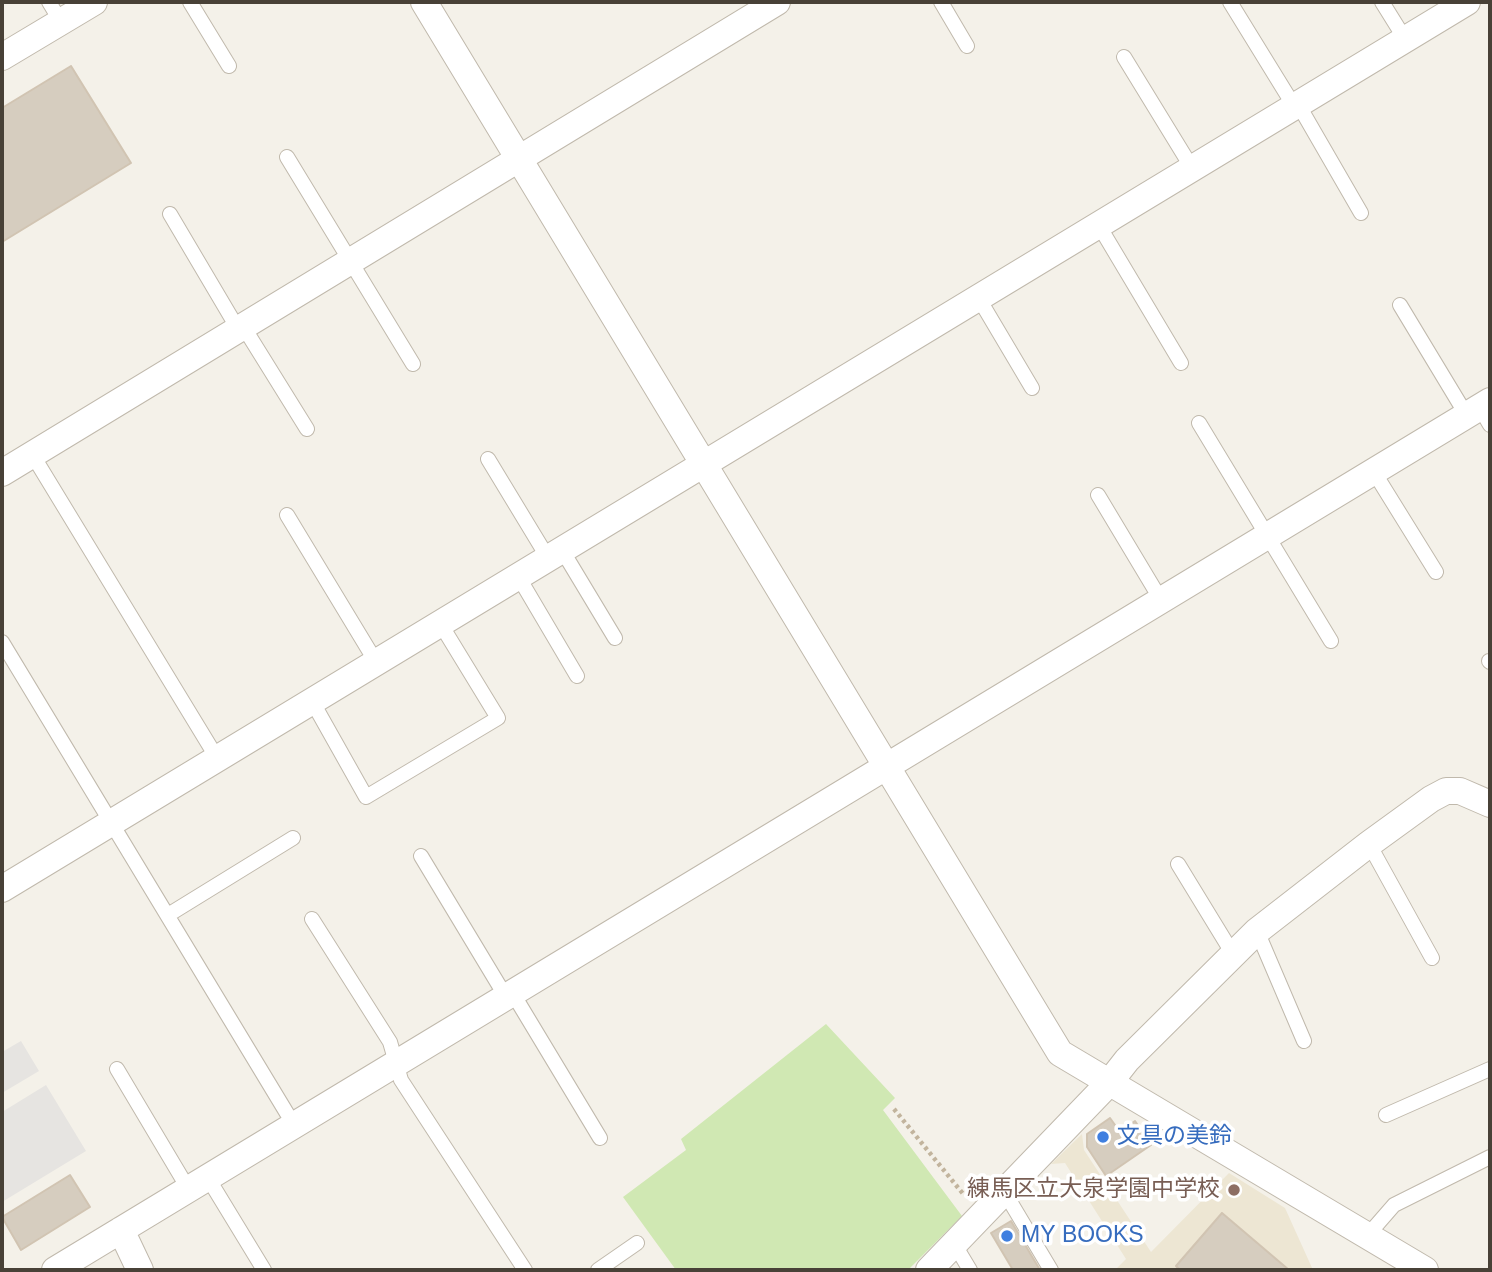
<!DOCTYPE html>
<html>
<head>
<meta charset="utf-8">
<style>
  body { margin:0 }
  #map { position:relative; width:1492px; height:1272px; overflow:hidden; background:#f4f1e9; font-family:Helvetica,sans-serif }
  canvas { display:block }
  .frame { position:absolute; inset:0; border:4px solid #484137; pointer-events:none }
</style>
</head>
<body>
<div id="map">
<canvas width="1492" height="1272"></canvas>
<div class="frame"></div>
</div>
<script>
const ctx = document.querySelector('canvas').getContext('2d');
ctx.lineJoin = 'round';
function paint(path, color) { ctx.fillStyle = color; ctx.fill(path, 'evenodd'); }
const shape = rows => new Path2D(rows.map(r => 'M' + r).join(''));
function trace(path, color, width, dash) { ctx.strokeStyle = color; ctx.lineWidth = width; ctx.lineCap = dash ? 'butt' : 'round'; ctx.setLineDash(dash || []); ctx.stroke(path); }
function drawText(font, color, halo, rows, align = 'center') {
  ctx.font = font + ' Helvetica,"Noto Sans JP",sans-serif'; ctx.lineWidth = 7; ctx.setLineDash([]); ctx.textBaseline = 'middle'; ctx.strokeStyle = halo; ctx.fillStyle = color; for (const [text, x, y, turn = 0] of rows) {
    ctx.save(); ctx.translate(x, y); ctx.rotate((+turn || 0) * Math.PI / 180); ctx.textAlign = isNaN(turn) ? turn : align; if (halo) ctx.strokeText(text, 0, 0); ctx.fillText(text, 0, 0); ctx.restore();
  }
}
paint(shape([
  [1082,1134,1084,1150,1151,1252,1229,1173,1285,1208,1313,1270,1115,1270,1126,1259,1065,1163,1051,1164]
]), '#ede6d3');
paint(shape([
  [826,1024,895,1098,883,1110,962,1216,908,1270,676,1270,623,1197,686,1150,681,1139]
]), '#d0e8b3');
paint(shape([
  [21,1041,39,1071,2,1093,2,1052],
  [46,1085,86,1151,2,1202,2,1112]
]), '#e6e4e1');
const building = shape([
  [71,66,131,163,2,242,2,108,71,66],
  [1110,1118,1120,1132,1135,1121,1151,1145,1106,1176,1087,1147,1087,1134,1110,1118],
  [70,1175,90,1207,21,1250,2,1217,70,1175],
  [1222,1213,1289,1270,1180,1270,1176,1266,1222,1213],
  [1011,1221,1040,1270,1013,1270,991,1233,1011,1221]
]);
paint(building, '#d6cdbf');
trace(building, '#d1c4b2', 2);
const service = shape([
  [49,2,61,22],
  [190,2,229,66],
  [941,2,967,46],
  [1230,2,1294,106],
  [1382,2,1405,39],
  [1124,57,1192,168],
  [1298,104,1361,213],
  [287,157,413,364],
  [170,214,238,329],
  [1098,224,1181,363],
  [978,297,1032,388],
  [1400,305,1467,416],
  [243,326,307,429],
  [1480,408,1490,425],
  [1199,423,1331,641],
  [32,454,217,758],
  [488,459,548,558],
  [1374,472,1436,572],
  [1098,495,1161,600],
  [287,515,376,662],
  [562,550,615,638],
  [518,576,577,676],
  [2,642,294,1125],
  [1489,661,1490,662],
  [312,701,366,797,498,718,440,623],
  [1369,844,1432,958],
  [421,856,506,997],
  [1178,864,1233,954],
  [168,915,293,838],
  [312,919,390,1042,401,1080,525,1270],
  [1257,931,1304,1041],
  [512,992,600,1138],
  [117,1069,189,1190],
  [1386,1115,1490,1069],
  [208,1178,264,1270],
  [1005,1193,1051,1270],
  [1367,1236,1394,1205,1490,1157],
  [955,1245,970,1270],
  [598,1270,637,1243]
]);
const minor = shape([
  [424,2,1060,1053,1425,1270],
  [2,57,94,2],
  [2,473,777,2],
  [2,889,1467,2],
  [121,1230,140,1270],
  [55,1270,1490,401],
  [929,1270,1109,1083,1127,1060,1257,931,1369,844,1431,799,1446,791,1460,791,1490,804]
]);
trace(service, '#c0b9ac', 16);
trace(minor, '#c0b9ac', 28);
trace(shape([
  [894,1109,964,1195]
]), '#c2b49d', 4.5, [3.5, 3.5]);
trace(service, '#fff', 14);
trace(minor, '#fff', 26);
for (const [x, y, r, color] of [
  [1103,1137,7,"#3f7fe0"],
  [1234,1190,7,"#8d6e63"],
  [1007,1236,7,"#3f7fe0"]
]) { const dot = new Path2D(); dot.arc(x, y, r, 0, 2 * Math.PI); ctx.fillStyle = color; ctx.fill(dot); trace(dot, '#fff', 2.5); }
drawText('23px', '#366cbe', '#fff', [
  ["文具の美鈴",1117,1137],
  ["MY BOOKS",1021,1236]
], 'left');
drawText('23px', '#785e54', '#fff', [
  ["練馬区立大泉学園中学校",1220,1190]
], 'right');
</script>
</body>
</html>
